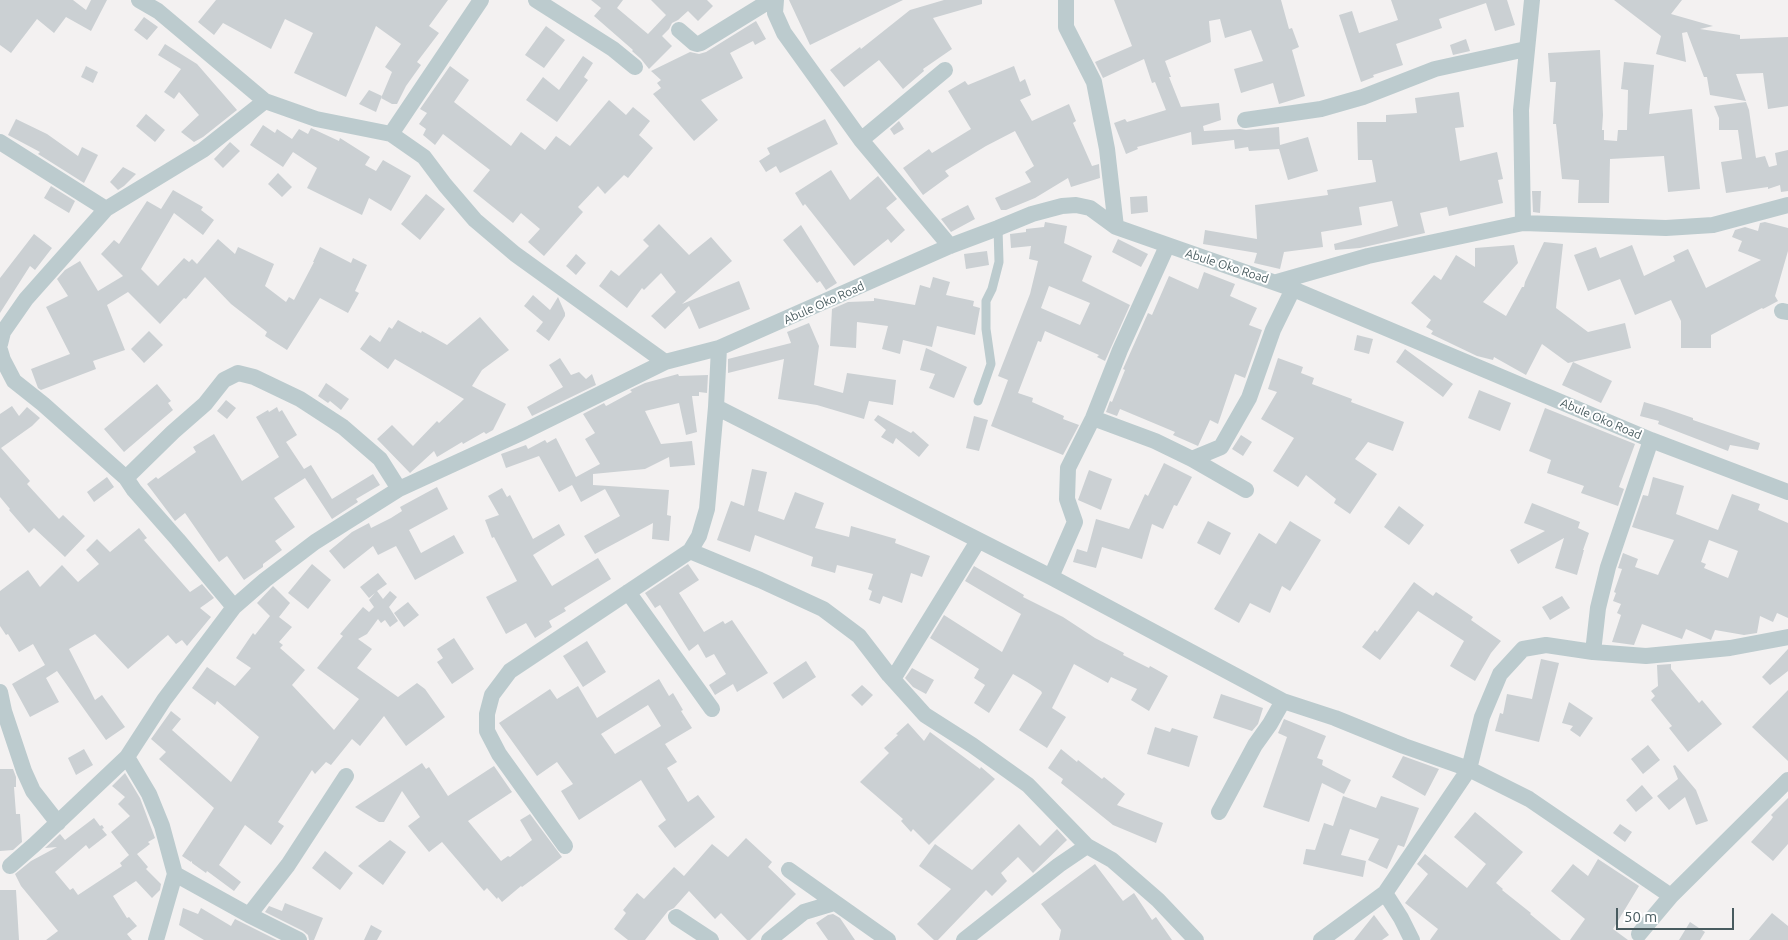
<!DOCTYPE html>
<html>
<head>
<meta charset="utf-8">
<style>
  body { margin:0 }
  #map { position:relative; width:1788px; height:940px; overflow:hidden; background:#f3f1f1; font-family:Ubuntu,sans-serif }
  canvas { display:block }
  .scale { position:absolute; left:1616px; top:908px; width:118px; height:22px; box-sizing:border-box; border:2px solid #485b5f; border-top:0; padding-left:6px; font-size:15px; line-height:18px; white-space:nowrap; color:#485b5f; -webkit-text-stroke:4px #fff; paint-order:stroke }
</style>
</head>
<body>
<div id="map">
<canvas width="1788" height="940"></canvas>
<div class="scale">50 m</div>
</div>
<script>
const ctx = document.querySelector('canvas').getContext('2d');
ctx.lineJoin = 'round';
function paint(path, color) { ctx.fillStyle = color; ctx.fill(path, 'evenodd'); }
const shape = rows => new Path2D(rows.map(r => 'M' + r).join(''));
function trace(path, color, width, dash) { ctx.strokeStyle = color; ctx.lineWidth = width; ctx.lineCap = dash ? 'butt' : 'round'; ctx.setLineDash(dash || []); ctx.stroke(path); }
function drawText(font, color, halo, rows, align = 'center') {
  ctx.font = font + ' Ubuntu,sans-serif'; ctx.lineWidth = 4; ctx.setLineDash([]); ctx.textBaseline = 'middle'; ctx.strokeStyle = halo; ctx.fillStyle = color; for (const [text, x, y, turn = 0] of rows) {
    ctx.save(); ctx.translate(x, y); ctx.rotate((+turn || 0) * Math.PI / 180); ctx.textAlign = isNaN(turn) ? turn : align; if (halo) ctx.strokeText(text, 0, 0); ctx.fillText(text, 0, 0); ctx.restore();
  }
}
paint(shape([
  [0,0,73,0,86,10,91,0,107,0,91,31,66,17,54,33,37,19,11,53,0,45],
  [216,0,448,0,429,26,439,33,417,62,421,65,406,86,397,104,392,104,381,98,392,72,385,67,401,44,376,26,346,97,294,73,313,33,285,19,271,49,223,23,214,35,198,22],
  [591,0,623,0,617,8,648,34,666,15,651,0,707,0,713,6,698,21,688,11,678,20,672,23,669,29,662,36,672,46,649,69,641,59,632,51,633,50,594,16,601,8],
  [789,0,903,0,810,45],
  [944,0,982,0,982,4,933,18,952,49,923,69,924,71,903,89,879,60,844,87,830,70,860,47,861,49,910,10],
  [1114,0,1281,0,1289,29,1292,28,1299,47,1292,50,1305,96,1279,104,1273,83,1241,93,1234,69,1263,61,1251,30,1225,38,1220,19,1209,21,1211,42,1165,61,1171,77,1169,77,1181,107,1219,103,1221,120,1203,126,1204,131,1240,129,1246,130,1279,127,1280,145,1308,137,1318,171,1288,180,1279,149,1249,151,1248,147,1235,149,1234,140,1192,145,1191,132,1137,147,1138,149,1126,154,1114,123,1125,119,1127,122,1166,110,1155,82,1152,83,1144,59,1103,78,1095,62,1132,46],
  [1391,0,1507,0,1515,25,1495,31,1486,3,1439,19,1442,28,1396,44,1403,65,1373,75,1374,77,1361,82,1339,15,1352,11,1359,33,1398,20],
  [1614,0,1682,0,1671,14,1713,26,1700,29,1740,35,1740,39,1788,37,1788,106,1768,109,1763,73,1736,74,1746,101,1710,95,1707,77,1704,77,1687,32,1682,33,1686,62,1656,54,1661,36],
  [144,17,158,27,147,40,134,30],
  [756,21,766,39,755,45,753,41,730,53,743,78,701,100,718,120,694,141,653,94,661,88,657,83,661,80,651,71,690,52,699,54,706,52],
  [546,26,565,40,544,68,525,55],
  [1466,39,1470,51,1453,55,1450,45],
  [165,44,197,64,237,110,203,137,194,142,181,132,199,115,179,92,174,99,164,92,181,69,158,55],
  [1600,50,1603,115,1602,130,1604,130,1604,140,1617,141,1618,130,1627,130,1628,90,1621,89,1624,62,1654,65,1649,114,1692,109,1700,189,1668,192,1664,156,1610,159,1609,203,1578,203,1579,180,1562,179,1556,124,1553,124,1556,82,1550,82,1548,53],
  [583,56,593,63,584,77,588,80,557,122,526,100,543,77,559,90],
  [86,66,98,72,93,83,81,77],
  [450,66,469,80,454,102,511,146,521,132,545,150,556,136,570,146,609,100,626,115,633,107,650,121,639,135,653,148,628,178,624,175,605,194,598,186,578,207,583,212,544,256,528,242,540,229,521,213,513,223,473,191,490,170,443,134,435,145,423,135,426,129,419,124,427,113,420,109],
  [1014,66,1020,82,1025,79,1031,95,1020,100,1032,121,1069,104,1076,121,1073,123,1092,166,1099,164,1100,178,1071,187,1068,178,1035,198,1006,210,1001,210,995,198,1031,182,1025,172,1034,166,1015,131,986,146,945,171,949,176,923,195,903,168,929,149,932,153,971,129,948,91,965,81,968,85],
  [369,90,382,96,376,112,359,104],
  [1459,92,1464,127,1455,128,1460,161,1497,152,1503,179,1498,180,1503,203,1449,216,1447,207,1420,213,1425,233,1360,248,1335,250,1334,244,1398,226,1392,201,1359,207,1362,225,1321,232,1323,247,1284,252,1280,269,1254,263,1257,253,1203,244,1205,230,1257,239,1255,205,1328,195,1327,190,1376,182,1372,160,1358,160,1357,122,1386,122,1386,115,1417,113,1415,98],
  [1746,102,1749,110,1756,158,1765,156,1769,167,1777,165,1775,153,1788,150,1788,191,1781,192,1780,185,1768,189,1768,187,1726,193,1721,162,1742,159,1738,130,1719,130,1719,118,1714,106],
  [146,114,165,130,155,142,136,126],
  [16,119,47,134,78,156,82,147,98,155,84,183,46,159,38,154,40,152,8,135],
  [825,119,838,144,780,173,776,166,766,172,759,161,770,154,767,148],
  [899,121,904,129,894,135,890,129],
  [263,125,275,133,277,129,292,139,299,129,308,134,311,128,339,141,340,138,370,157,365,165,376,171,383,160,411,176,391,211,369,198,362,215,307,188,317,168,293,152,283,167,250,145],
  [230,142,240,151,223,168,214,159],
  [123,167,136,174,124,186,118,190,110,182],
  [831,170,850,200,878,176,897,199,886,208,905,230,891,243,888,239,854,266,805,204,803,206,795,193],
  [278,173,292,187,282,197,268,184],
  [51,186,75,201,69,213,44,198],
  [173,190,203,207,201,210,214,220,203,235,174,213,141,269,158,286,184,258,189,262,192,259,197,264,218,239,235,254,238,247,274,264,265,286,286,302,289,297,294,300,314,262,313,262,320,247,351,263,353,258,367,265,355,291,359,293,348,313,320,298,287,350,265,336,267,332,231,304,205,277,186,299,184,298,160,324,128,292,107,305,125,350,93,361,96,369,41,390,38,388,31,369,70,354,46,307,68,296,57,279,65,270,80,261,98,291,123,276,101,254,114,240,119,244,147,201,161,209],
  [1532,191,1541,191,1540,213,1533,212],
  [426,194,445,209,420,240,401,224],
  [1147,196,1148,212,1131,214,1130,197],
  [968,205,975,219,951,232,941,219],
  [1045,222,1067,226,1064,243,1092,256,1082,281,1130,305,1105,361,1097,357,1099,355,1045,331,1041,342,1038,341,1018,393,1033,398,1032,402,1064,416,1063,419,1079,425,1063,455,991,426,1008,380,998,376,1030,294,1038,261,1029,259,1031,246,1011,248,1010,234,1026,232,1026,229,1044,227],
  [1049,286,1090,303,1080,325,1041,308],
  [1765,222,1788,228,1788,251,1775,296,1778,301,1763,309,1762,308,1711,335,1711,348,1681,348,1681,321,1671,300,1635,315,1620,279,1588,291,1574,255,1596,247,1600,258,1632,245,1644,276,1675,261,1673,256,1688,249,1706,288,1761,260,1738,251,1742,241,1732,237,1735,230,1745,227,1758,231,1760,223],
  [659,224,689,255,711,237,732,261,682,304,739,281,750,309,699,329,689,306,665,329,651,316,676,292,661,273,644,290,642,288,627,308,599,286,611,270,619,276,649,246,643,240],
  [801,225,837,283,826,290,820,281,817,283,783,240],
  [34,234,52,248,35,270,30,266,0,313,0,278],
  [1118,239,1148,254,1141,267,1112,252],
  [1544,242,1563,244,1556,308,1588,332,1625,323,1631,348,1568,363,1542,344,1526,375,1494,357,1493,360,1477,356,1431,334,1433,331,1426,327,1431,320,1411,303,1434,275,1441,280,1456,255,1475,267,1475,248,1514,245,1518,263,1483,302,1506,316,1522,287,1524,287,1525,282],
  [987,251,989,265,966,269,964,254],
  [576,254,586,263,576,275,566,266],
  [1204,272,1235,284,1230,296,1257,308,1249,325,1262,330,1245,378,1235,374,1218,424,1210,420,1198,446,1173,435,1175,432,1120,409,1117,416,1106,412,1110,401,1112,402,1125,370,1123,369,1148,313,1152,315,1169,276,1198,289],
  [933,277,950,282,946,295,974,301,973,306,980,308,975,335,937,326,932,347,903,340,900,354,882,349,888,326,857,322,856,348,830,346,832,309,848,302,874,301,874,298,915,305,920,285,930,288],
  [533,295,550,310,558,297,565,313,565,316,549,341,536,331,543,322,524,306],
  [480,317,509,350,482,370,472,386,506,404,493,430,486,434,484,432,463,444,462,442,437,457,434,451,410,473,377,439,392,425,413,446,437,421,439,423,464,399,395,359,388,369,360,349,370,335,380,342,389,327,392,329,398,320,421,333,422,331,447,345],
  [809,323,819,346,814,385,843,393,847,373,896,380,893,405,869,401,864,419,817,405,778,399,784,359,728,373,728,359,791,343,787,332],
  [149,331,163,345,144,363,131,349],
  [1357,335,1373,339,1369,354,1354,350],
  [926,348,967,367,954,398,929,388,935,374,920,370],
  [1405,349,1453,384,1443,397,1396,362],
  [560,358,571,375,579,372,586,379,592,374,596,385,532,416,527,407,563,387,549,365],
  [1278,358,1303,367,1301,373,1314,378,1312,384,1352,399,1351,402,1404,422,1393,451,1368,442,1355,459,1377,474,1350,514,1334,503,1336,499,1306,475,1298,487,1273,471,1294,438,1261,419,1277,392,1268,389],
  [1573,362,1612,381,1601,403,1562,385],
  [678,374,679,376,708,375,707,393,699,392,699,396,692,396,697,432,686,435,679,403,645,411,661,444,692,441,695,465,670,467,669,457,645,469,593,474,593,485,669,490,667,515,671,516,669,541,652,539,653,523,595,554,584,536,620,516,605,489,581,502,572,485,559,492,539,456,506,468,501,454,526,445,528,449,545,440,547,443,556,438,576,477,600,464,585,439,595,433,583,414,604,403,606,406,608,405,632,392,630,390,645,383],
  [326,383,349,399,341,410,330,401,328,403,318,396],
  [157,384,171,401,168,403,173,410,124,452,104,429],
  [1479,390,1511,403,1500,431,1468,418],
  [226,400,236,408,227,419,217,411],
  [1644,402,1664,408,1693,418,1693,420,1760,443,1758,450,1730,445,1728,451,1658,424,1659,421,1640,416],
  [12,406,19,416,27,407,40,418,32,426,1,448,30,481,27,484,59,519,63,515,85,536,65,557,34,528,29,533,9,510,10,509,0,497,0,414],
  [277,407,279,412,282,410,297,435,286,442,304,469,311,465,332,499,373,474,380,485,356,499,358,502,332,519,305,478,274,498,295,527,275,541,282,550,263,564,263,567,244,580,227,556,219,562,185,513,175,521,147,484,156,477,158,479,196,452,193,447,214,434,242,481,279,457,256,417,268,410,269,412],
  [1545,408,1635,444,1619,487,1624,489,1618,506,1581,493,1584,486,1547,473,1551,460,1529,451],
  [878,415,911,433,913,431,929,445,919,457,896,438,893,444,881,437,886,430,874,420],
  [974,416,988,420,979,451,966,448],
  [1241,435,1252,442,1243,456,1232,449],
  [1164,463,1192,477,1177,506,1174,505,1163,529,1152,524,1142,559,1102,547,1096,568,1073,562,1077,549,1087,552,1096,519,1129,529,1145,494,1148,496],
  [752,469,767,472,758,511,784,520,795,492,824,503,815,528,849,537,851,526,896,539,895,543,930,556,922,577,911,573,902,603,883,596,880,604,869,600,872,591,868,589,873,574,837,565,835,573,811,566,813,557,755,535,750,552,717,540,731,501,744,506],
  [1089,470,1112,479,1101,510,1078,500],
  [107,477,114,487,94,502,87,492],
  [1653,477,1684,486,1676,514,1718,530,1732,494,1760,504,1758,510,1788,523,1788,618,1777,613,1773,622,1760,616,1757,633,1744,635,1715,630,1711,640,1686,629,1682,639,1642,624,1634,645,1612,642,1621,615,1617,613,1621,604,1613,601,1616,593,1614,592,1622,569,1618,568,1623,553,1638,559,1635,567,1658,575,1674,540,1632,527,1643,495,1648,496],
  [1709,540,1738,551,1728,578,1704,568,1706,564,1701,562],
  [437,487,448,509,409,530,421,553,454,535,464,553,415,580,396,546,378,555,373,546,344,569,329,551,352,532,369,523,371,528,391,518,402,511,400,507],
  [502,488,507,497,510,495,533,539,559,524,565,535,533,555,552,586,598,558,611,579,564,608,566,611,549,621,552,627,535,638,526,623,506,634,486,597,517,581,494,537,492,538,485,520,499,515,488,496],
  [1532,503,1580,522,1578,528,1589,533,1583,550,1584,550,1577,575,1555,568,1564,538,1518,564,1510,550,1545,531,1524,523],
  [1399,506,1424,525,1409,545,1384,527],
  [1208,521,1231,533,1220,555,1197,543],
  [1290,521,1321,540,1290,591,1282,586,1270,613,1250,603,1239,623,1214,609,1259,533,1276,544],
  [139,528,147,538,144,540,190,592,202,584,214,598,200,608,211,617,187,646,182,640,176,644,168,635,128,669,95,634,69,649,95,700,102,695,125,727,106,740,57,671,46,678,59,702,30,717,12,684,45,665,33,644,19,652,8,634,6,635,0,626,0,591,28,570,40,587,62,565,78,582,99,564,86,550,97,539,110,552],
  [312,564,331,580,308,609,288,593],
  [688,564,699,580,679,593,704,632,723,621,725,624,732,620,768,673,737,692,733,684,715,695,709,685,726,674,714,654,706,658,698,644,689,651,660,605,655,608,645,593],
  [974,566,1024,595,1023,597,1063,617,1095,638,1124,653,1123,655,1149,668,1150,666,1168,676,1149,711,1131,700,1137,689,1111,677,1108,683,1074,664,1052,708,1066,717,1047,748,1019,730,1042,693,1041,691,1027,682,1013,674,989,713,974,703,985,685,974,678,979,669,930,638,944,615,1002,652,1021,614,965,581],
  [378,573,387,584,377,591,383,599,390,591,397,597,389,607,398,621,390,627,385,620,381,623,378,619,367,634,358,639,372,649,357,668,398,697,417,683,425,689,445,717,406,746,384,716,360,746,352,739,331,765,326,762,315,774,312,770,278,822,284,826,271,845,245,825,219,865,241,882,234,891,207,871,206,873,192,863,192,861,191,862,182,856,214,808,159,759,166,752,151,739,171,711,181,719,172,730,231,782,259,737,217,701,215,705,192,688,207,667,235,686,251,668,236,658,253,633,255,635,270,616,257,603,273,586,290,603,279,617,292,627,279,642,283,645,280,648,305,670,292,685,334,730,359,699,317,668,343,636,340,634,363,607,369,612,374,607,369,600,375,593,369,598,360,587],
  [1414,582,1433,596,1436,592,1473,617,1471,620,1501,641,1491,653,1475,681,1450,666,1464,641,1418,611,1380,660,1362,647,1375,630,1377,632],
  [1562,596,1570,608,1550,620,1542,607],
  [408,602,419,615,404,627,394,613],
  [454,638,474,669,452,684,437,662,443,658,437,649],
  [587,641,606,672,583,687,563,656],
  [1788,649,1788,671,1770,685,1762,677],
  [1541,659,1559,663,1539,742,1495,731,1500,713,1503,714,1507,694,1532,699],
  [806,661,816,677,783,699,773,683],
  [1671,664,1671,669,1699,703,1702,700,1722,724,1688,752,1669,728,1672,726,1651,700,1655,696,1651,691,1658,686,1657,665],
  [912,668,934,680,926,694,913,687,905,678],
  [659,679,669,696,673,693,683,710,681,711,692,728,665,744,677,762,667,768,688,802,698,795,715,817,675,848,658,826,666,820,641,780,579,820,561,791,573,784,557,762,537,776,499,723,550,689,557,699,578,686,597,718],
  [648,705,661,726,615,754,601,734],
  [862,685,873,695,862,706,851,695],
  [1788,690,1788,761,1752,727],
  [1221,694,1263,708,1258,724,1252,731,1213,718],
  [1569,702,1593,718,1580,737,1570,730,1573,726,1562,723],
  [1284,719,1326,736,1317,758,1323,760,1322,765,1351,780,1344,794,1322,783,1309,822,1263,807,1287,737,1278,733],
  [908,723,924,741,930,732,980,769,981,767,995,779,929,845,913,829,911,832,901,821,903,819,860,782,889,753,884,748,898,735,896,734],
  [1155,727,1170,732,1172,728,1198,736,1189,767,1147,754],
  [1648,745,1660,760,1643,774,1631,759],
  [84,749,93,765,76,775,68,758],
  [1061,749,1077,762,1078,760,1102,779,1104,777,1125,794,1117,805,1163,823,1156,843,1113,825,1061,783,1063,779,1048,768],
  [1403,756,1439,769,1425,796,1392,777],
  [422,763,426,769,429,767,448,796,494,766,512,792,468,821,501,861,508,856,510,857,532,840,520,820,530,814,562,857,522,887,521,886,502,902,498,897,497,899,487,888,484,891,442,842,429,852,408,826,420,817,402,791,384,822,379,822,355,807],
  [1675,765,1696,790,1708,821,1696,825,1685,797,1669,810,1657,796,1678,779,1673,766],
  [0,769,13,769,16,777,16,787,14,787,16,814,20,814,22,842,13,850,0,851],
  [125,773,140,798,155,838,148,842,150,844,137,854,148,867,146,869,161,884,160,890,152,898,136,881,113,896,127,918,129,917,137,926,127,934,132,940,46,940,58,931,21,886,15,874,31,861,57,847,45,848,60,834,65,840,94,818,100,826,102,825,104,828,102,829,107,835,89,849,86,845,55,872,70,890,73,888,78,895,122,866,120,863,129,855,111,832,130,816,118,804,125,797,112,786],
  [1642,785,1653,798,1636,812,1626,800],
  [1343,796,1376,808,1381,796,1419,808,1404,847,1398,845,1387,869,1368,860,1379,839,1350,829,1341,855,1366,861,1363,877,1303,864,1306,849,1315,850,1324,823,1333,826],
  [1788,798,1788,844,1773,861,1751,842,1771,820,1773,817,1771,815],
  [1475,812,1523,852,1496,883,1503,889,1502,890,1531,913,1530,914,1561,940,1430,940,1438,929,1405,903,1428,874,1417,864,1425,854,1467,888,1486,864,1454,837],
  [1019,824,1040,846,1057,829,1067,840,1033,873,1018,857,1001,873,1007,881,992,896,986,890,938,940,934,940,917,924,951,889,919,866,935,844,972,870],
  [1620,824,1632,832,1625,842,1613,833],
  [746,838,772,862,768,867,796,894,750,940,747,940,721,913,715,919,689,891,674,908,668,911,645,940,628,940,614,929,626,913,623,910,637,893,644,899,674,867,684,876,712,844,728,857],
  [390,840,406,852,383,885,358,866],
  [325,851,353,873,340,890,312,868],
  [1598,859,1639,886,1613,929,1628,940,1570,940,1585,919,1551,891,1573,864,1588,876],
  [1095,864,1123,901,1134,893,1152,920,1156,917,1172,940,1059,940,1061,930,1041,904],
  [0,890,16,890,19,940,0,940],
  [285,903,323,918,314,940,309,940,308,935,303,931,265,912,269,906,282,911],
  [183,908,198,914,201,908,231,926,235,919,277,940,204,940,179,925],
  [1772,913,1788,926,1788,940,1749,940],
  [833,914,840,918,855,940,828,940,816,923,828,915],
  [1374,915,1389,935,1382,940,1354,940],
  [1690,922,1705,932,1700,940,1679,940],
  [371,925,382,931,377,940,364,940]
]), '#cbd0d3');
trace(shape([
  [978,401,991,364,986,329,986,301,992,289,999,262,998,228]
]), '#bccbce', 9);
trace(shape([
  [139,0,158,11,265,101,316,119,391,134,424,157,445,185,475,220,515,254,665,362],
  [536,0,613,49,635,67],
  [776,0,775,13,784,33,861,140,950,246],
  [1066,0,1066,27,1094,82,1107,149,1116,227],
  [679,30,694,43,697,44,701,43,771,0],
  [1245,120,1321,109,1363,97,1435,69,1526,49],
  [391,134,481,0],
  [861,140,945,70],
  [0,142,106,209],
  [1523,223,1521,110,1532,0],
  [1277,282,1368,256,1523,223,1666,228,1713,225,1788,205],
  [1782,311,1788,312],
  [0,344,3,332,26,299,106,209,203,150,265,101],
  [0,350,3,360,14,381,43,404,126,478,134,490,178,540,234,607],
  [716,407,1051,577,1283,701],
  [1093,418,1155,441,1192,459,1221,447,1249,398,1273,330,1293,289],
  [1192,459,1246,490],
  [126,478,173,432,205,404,224,380,238,373,254,377,300,399,343,427,380,459,399,489],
  [690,551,760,580,823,609,859,636,889,675,925,715,972,745,1028,785,1087,846],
  [1051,577,1075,522,1067,499,1068,468,1093,418,1120,350,1167,246],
  [628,592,712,709],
  [1593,652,1598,608,1608,567,1651,440],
  [893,679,978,541],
  [0,692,4,711,24,771,33,791,58,823],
  [127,757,149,794,162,826,175,874,156,940],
  [1219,812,1255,745,1270,724,1283,701,1335,718,1404,746,1469,769,1529,799,1671,896],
  [565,846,499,754,487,731,487,714,492,695,510,671,690,551,699,536,707,509,716,407,719,348],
  [10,866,34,845,127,757,164,700,234,607,265,580,315,542,399,489,521,433,665,362,719,348,950,246,998,228,1032,214,1062,206,1076,205,1090,208,1116,227,1293,289,1651,440,1788,492],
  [789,870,888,940],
  [175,874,249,915,299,940],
  [1385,893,1401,918,1412,940],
  [249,915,288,865,346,776],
  [676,917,711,940],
  [1639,934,1671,896,1788,780],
  [769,940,804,912,834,903],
  [964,940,1059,865,1087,846,1112,860,1158,900,1196,940],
  [1321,940,1385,893,1469,769,1482,717,1500,674,1523,649,1546,645,1593,652,1646,656,1730,648,1788,637]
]), '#bccbce', 16);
drawText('12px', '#485b5f', '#fff', [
  ["Abule Oko Road",1227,266,18],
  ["Abule Oko Road",824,303,-24],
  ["Abule Oko Road",1601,419,23]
]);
</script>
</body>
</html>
